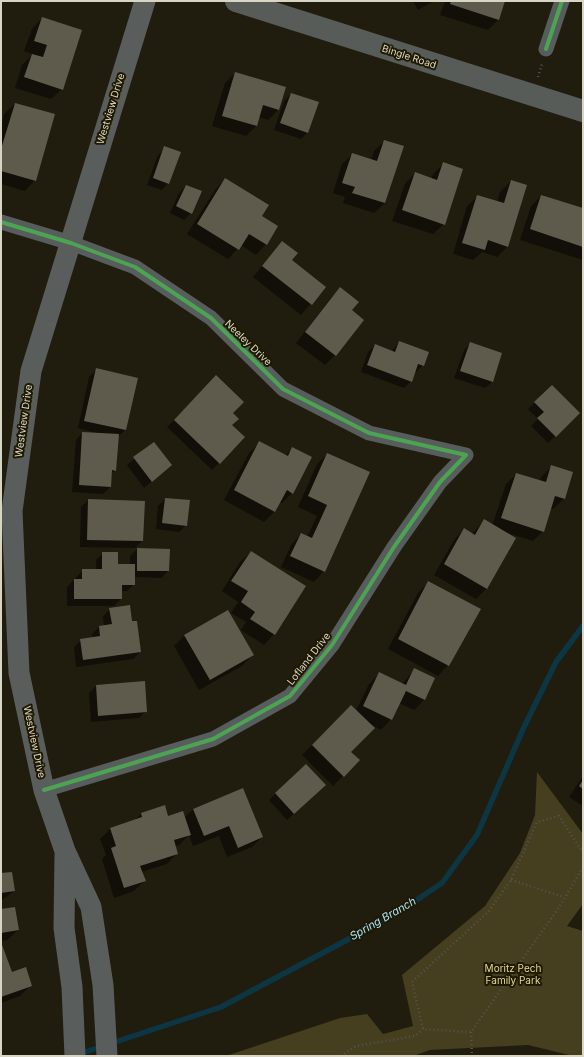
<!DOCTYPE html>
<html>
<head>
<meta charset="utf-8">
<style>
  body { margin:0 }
  #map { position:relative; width:584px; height:1057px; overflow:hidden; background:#201d0e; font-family:Inter,sans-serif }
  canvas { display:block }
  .frame { position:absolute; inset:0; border:2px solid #d9d5c5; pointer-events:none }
</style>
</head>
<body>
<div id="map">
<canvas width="584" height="1057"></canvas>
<div class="frame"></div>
</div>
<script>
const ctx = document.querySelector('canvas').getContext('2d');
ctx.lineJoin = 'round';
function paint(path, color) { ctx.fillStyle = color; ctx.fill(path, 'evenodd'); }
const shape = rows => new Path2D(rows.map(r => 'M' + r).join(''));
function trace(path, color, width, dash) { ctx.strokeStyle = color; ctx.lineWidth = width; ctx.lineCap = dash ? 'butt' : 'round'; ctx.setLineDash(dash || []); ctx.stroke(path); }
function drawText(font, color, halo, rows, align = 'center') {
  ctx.font = font + ' Inter,sans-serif'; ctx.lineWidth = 4; ctx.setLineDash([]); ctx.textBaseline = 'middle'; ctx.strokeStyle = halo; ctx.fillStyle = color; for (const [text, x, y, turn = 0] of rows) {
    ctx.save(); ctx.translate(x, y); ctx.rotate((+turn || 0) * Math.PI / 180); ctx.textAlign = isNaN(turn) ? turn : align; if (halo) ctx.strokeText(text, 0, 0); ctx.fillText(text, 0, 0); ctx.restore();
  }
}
paint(shape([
  [537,772,583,834,583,904,567,926,583,931,583,1056,573,1056,528,1045,430,1050,413,1056,226,1056,340,1018,367,1014,383,1034,413,1026,402,975,485,906,520,853,535,815]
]), '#453e1f');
paint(shape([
  [413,1,434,1,418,10],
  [445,1,505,1,499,19,488,30,440,15],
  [42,18,62,89,51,99,15,88,22,65,33,54,24,51,32,29],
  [235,73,278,110,268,120,259,117,256,126,246,136,212,126,225,83],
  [291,94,308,132,301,139,274,130,284,101],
  [15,104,35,180,25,191,1,184,1,126,4,114],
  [385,141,403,147,385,203,374,213,343,203,345,197,333,193,342,164,353,154,371,160,374,151],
  [165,148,168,183,162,190,147,185,158,155],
  [443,164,444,224,433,234,392,221,405,184,415,173,431,179,433,174],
  [225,179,261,216,266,244,256,255,241,245,228,259,187,234,215,190],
  [511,181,508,246,497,257,482,252,473,260,453,254,467,206,478,196,497,202,500,192],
  [186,186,191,213,184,220,170,213,179,193],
  [541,196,583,209,583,260,520,240,531,206],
  [282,242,291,261,325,287,301,315,253,277],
  [340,288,350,310,335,355,325,365,296,343,330,299],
  [399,342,423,365,416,372,414,372,411,381,404,388,361,372,368,352,375,345,392,351],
  [471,343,492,382,485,388,454,378,464,350],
  [96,370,125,430,118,437,115,470,110,475,110,487,103,494,72,492,76,440,82,433,100,434,78,428,89,377],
  [209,384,231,413,231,425,244,437,212,470,167,427],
  [552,386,578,413,548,443,531,426,538,419,528,409],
  [260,442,285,456,293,448,292,493,282,503,279,502,275,511,264,522,224,500,249,453],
  [154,443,171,465,144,488,127,465],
  [327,454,369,473,324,571,314,582,281,567,291,545,301,534,307,537,317,516,298,507,317,464],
  [552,466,572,473,564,499,553,509,550,508,543,531,533,541,507,533,487,588,476,599,434,575,454,540,464,529,472,534,484,521,492,526,506,484,516,474,540,481,541,477],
  [165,499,186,525,179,532,156,529,158,506],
  [88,500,142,541,135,548,80,547,81,507],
  [137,549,168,571,161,578,134,577,134,584,127,591,121,591,121,599,114,606,67,606,67,587,83,570,96,570,96,560,103,553,117,565,130,565,130,556],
  [251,552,274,634,264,645,241,630,246,622,231,613,238,602,222,591,240,562],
  [428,583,448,665,438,676,388,649,418,593],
  [110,609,140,652,133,659,76,667,74,647,81,640,93,638,92,634,99,627,104,626,103,616],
  [185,635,252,655,242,666,199,690,174,646],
  [415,669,434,678,424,700,414,710,399,703,391,719,381,730,370,724,350,752,359,760,333,786,302,755,351,706,356,711,369,684,380,673,402,684],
  [96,686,146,711,139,718,91,722,89,693],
  [583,776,583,806,569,797],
  [243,789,262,837,252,847,227,857,219,836,193,846,189,835,179,845,175,846,177,853,167,864,141,872,144,881,134,891,114,898,102,859,106,855,100,839,111,828,134,821,141,814,184,818,193,809],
  [317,792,287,820,269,800,276,793],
  [1,874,14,891,1,901],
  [1,910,18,930,7,940,1,941],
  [1,944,11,973,31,985,20,996,1,1003]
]), '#0007');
trace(shape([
  [79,1054,221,1007,394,915,442,883,477,835,524,727,556,662,583,626]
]), '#0d3645', 5.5);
paint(shape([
  [451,1,505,1,499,20,450,4],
  [42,17,82,30,63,90,24,77,32,54,43,57,47,45,34,41],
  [235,72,286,87,279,110,263,105,257,126,222,116],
  [291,93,319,102,308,133,280,123],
  [15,103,55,114,36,181,1,171,1,149],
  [384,140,404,146,385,203,352,193,355,187,342,183,352,153,377,161],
  [164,146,181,152,169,184,153,178],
  [443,162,463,169,445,225,402,210,415,172,437,180],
  [225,178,269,205,262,216,278,226,267,245,249,234,239,250,197,224],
  [511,180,527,185,508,247,488,240,485,250,462,243,477,195,504,203],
  [186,185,202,191,192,214,176,206],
  [541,195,583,208,583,247,530,229],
  [282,241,298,253,292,260,326,287,312,305,262,266],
  [340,287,359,302,352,310,364,320,336,356,305,332],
  [399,341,429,352,424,366,418,364,412,382,367,365,375,344,395,352],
  [470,342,502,353,493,382,460,371],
  [96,368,138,378,126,430,84,421],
  [216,375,244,402,233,413,239,419,232,425,245,437,220,464,174,420],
  [552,385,580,413,556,437,537,418,544,412,534,402],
  [82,432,119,434,116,471,112,470,111,487,79,485],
  [259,441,288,456,292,447,312,457,293,494,287,490,275,512,234,490],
  [154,442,172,465,152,482,133,457],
  [327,453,370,472,325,572,290,556,301,533,312,538,327,505,308,496],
  [551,465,573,472,565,499,555,496,544,532,501,518,516,473,546,482],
  [165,498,190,500,187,526,162,523],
  [88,499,145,501,143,541,87,540],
  [484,519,516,538,487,589,444,564,464,528,475,535],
  [137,548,170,549,169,571,137,571],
  [251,551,306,586,275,635,250,619,255,612,241,602,248,591,231,581],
  [102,552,118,552,118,564,135,564,135,585,122,585,122,599,74,599,74,579,82,579,82,569,102,569],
  [428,581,481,609,449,666,398,639],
  [130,605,132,621,137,621,141,652,83,660,80,639,100,636,99,626,112,624,109,608],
  [228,610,254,655,210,680,184,635],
  [414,668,435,678,425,700,406,691,392,720,363,706,379,672,406,685],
  [145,681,147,712,98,716,96,685],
  [351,705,375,728,351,752,360,760,344,777,312,745],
  [306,764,326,785,294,814,275,793],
  [583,780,583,789,579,786],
  [243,788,263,837,238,848,229,826,204,836,193,809],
  [165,805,168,816,183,811,191,835,174,840,178,854,140,866,146,881,124,888,111,848,116,846,110,828,142,817,141,813],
  [12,872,15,891,1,893,1,873],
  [15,907,19,930,1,933,1,909],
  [1,942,12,972,26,967,32,986,1,997]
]), '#5e5b4d');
trace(shape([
  [538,77,542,64],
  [583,853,559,816,537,822,511,880,489,911,412,982,423,1029,471,1032,560,906,583,867],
  [511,880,564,897],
  [471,1032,472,1056],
  [341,1056,356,1046,415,1036,423,1029]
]), '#555550', 2.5, [1, 3]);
trace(shape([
  [546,49,562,1],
  [1,222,71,243,135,267,211,318,283,389,369,433,466,455],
  [44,790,213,739,290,696,332,645,394,547,440,482,466,455]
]), '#575c5c', 15);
trace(shape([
  [65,855,64,928,72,987,75,1056],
  [107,1056,103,985,91,907,65,851,44,790,19,673,12,511,31,371,145,1]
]), '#595e5c', 21);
trace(shape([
  [236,1,583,111]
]), '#575c59', 22);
trace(shape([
  [546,49,562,1],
  [1,222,71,243,135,267,211,318,283,389,369,433,466,455],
  [44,790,213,739,290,696,332,645,394,547,440,482,466,455]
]), '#4ca352', 4);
drawText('10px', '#d9d5c5', '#1e1900', [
  ["Bingle Road",409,57,18],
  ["Westview Drive",111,109,-73],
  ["Neeley Drive",248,343,44],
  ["Westview Drive",24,421,-82],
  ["Lofland Drive",309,659,-52],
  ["Westview Drive",34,742,78]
]);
drawText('10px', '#e6d795', '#1e1900', [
  ["Moritz Pech",513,969],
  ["Family Park",513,981]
]);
drawText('italic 11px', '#a8e2fc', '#1e1900', [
  ["Spring Branch",383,919,-30]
]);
</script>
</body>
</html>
